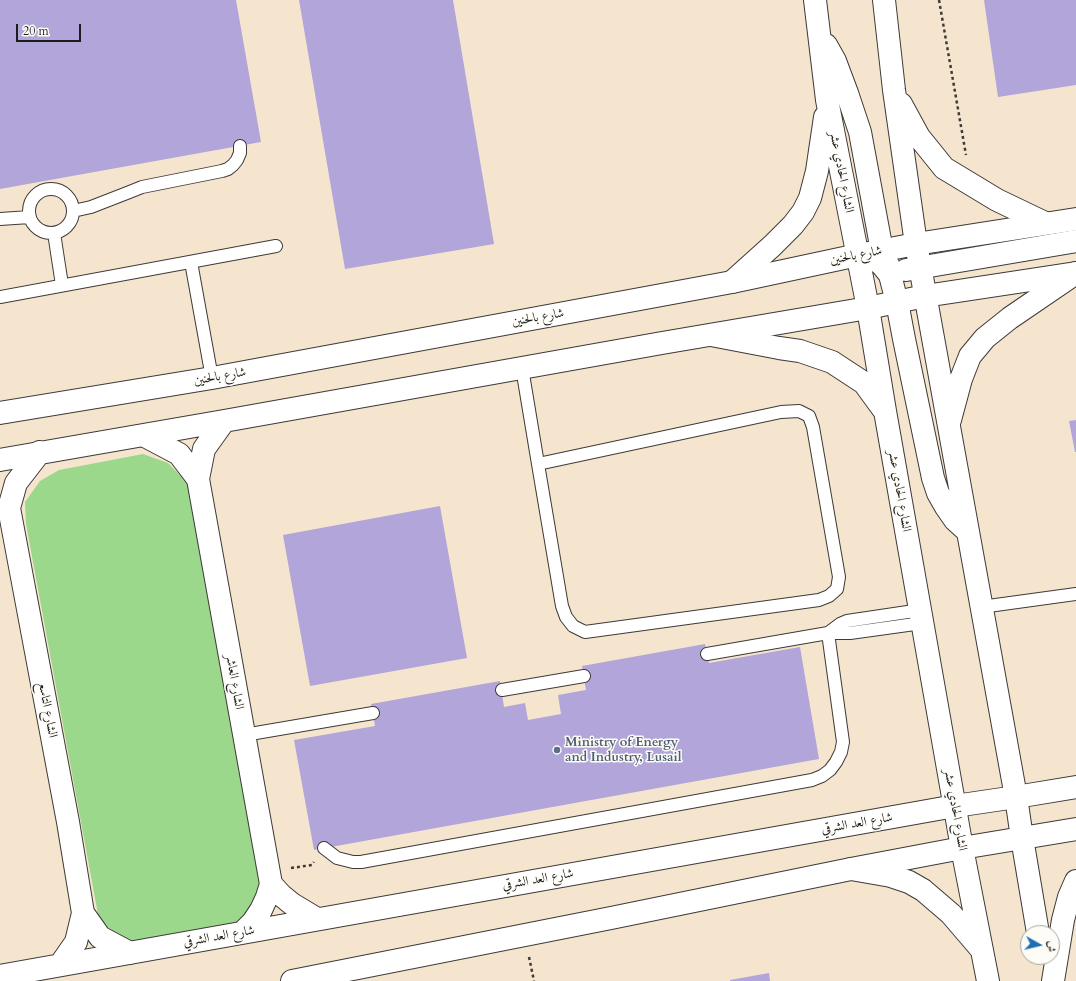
<!DOCTYPE html>
<html>
<head>
<meta charset="utf-8">
<style>
  body { margin:0 }
  #map { position:relative; width:1076px; height:981px; overflow:hidden; background:#f6e5ce; font-family:Cardo,Amiri,serif }
  canvas { display:block }
  .north { position:absolute; left:1020px; top:925px; width:40px; height:40px; box-sizing:border-box; background:#fdfcf7; border:1px solid #a3a29f; border-radius:50%; rotate:98deg; font-size:11px; font-weight:700; line-height:16px; text-align:center; color:#1c1c1c }
  .north::after { content:''; display:block; margin:auto; width:14px; height:18px; background:#1f6fb2; clip-path:polygon(50% 0,100% 100%,50% 72%,0 100%) }
  .scale { position:absolute; left:16px; top:24px; width:65px; height:18px; box-sizing:border-box; border:2px solid #1c1c1c; border-top:0; padding-left:5px; font-size:12px; line-height:14px; white-space:nowrap; color:#1c1c1c; -webkit-text-stroke:3px #fdfcf7; paint-order:stroke }
</style>
</head>
<body>
<div id="map">
<canvas width="1076" height="981"></canvas>
<div class="north">ش</div>
<div class="scale">20 m</div>
</div>
<script>
const ctx = document.querySelector('canvas').getContext('2d');
ctx.lineJoin = 'round';
function paint(path, color) { ctx.fillStyle = color; ctx.fill(path, 'evenodd'); }
const shape = rows => new Path2D(rows.map(r => 'M' + r).join(''));
function trace(path, color, width, dash) { ctx.strokeStyle = color; ctx.lineWidth = width; ctx.lineCap = dash ? 'butt' : 'round'; ctx.setLineDash(dash || []); ctx.stroke(path); }
function drawText(font, color, halo, rows, align = 'center') {
  ctx.font = font + ' Cardo,Amiri,serif'; ctx.lineWidth = 3; ctx.setLineDash([]); ctx.textBaseline = 'middle'; ctx.strokeStyle = halo; ctx.fillStyle = color; for (const [text, x, y, turn = 0] of rows) {
    ctx.save(); ctx.translate(x, y); ctx.rotate((+turn || 0) * Math.PI / 180); ctx.textAlign = isNaN(turn) ? turn : align; if (halo) ctx.strokeText(text, 0, 0); ctx.fillText(text, 0, 0); ctx.restore();
  }
}
paint(shape([
  [143,454,168,463,188,483,260,879,255,903,241,924,138,945,124,940,99,920,26,524,25,502,40,481,59,470]
]), '#9cd88c');
paint(shape([
  [0,0,236,0,261,142,0,189],
  [299,0,453,0,494,244,345,269],
  [984,0,1076,0,1076,85,998,97],
  [1076,420,1076,452,1075,452,1069,421],
  [440,506,467,658,310,686,283,535],
  [705,644,709,663,800,647,819,759,314,850,294,740,375,726,371,704,500,681,504,707,525,703,528,720,561,714,558,695,586,690,582,666],
  [769,973,770,981,730,981,730,980]
]), '#b1a5d9');
const service = shape([
  '29 211a22 22 0 1 1 44 0a22 22 0 1 1-44 0Z',
  [73,211,91,207,127,193,142,187,222,171,228,169,233,165,237,160,240,153,240,146],
  [0,219,30,217],
  [54,233,62,285],
  [191,262,212,378],
  [0,297,276,246],
  [522,368,538,464,562,606,566,617,573,626,585,632,819,600,829,596,837,589,839,577,813,427,809,416,799,411,781,412,538,464],
  [981,607,1076,594],
  [828,633,840,624,847,621,921,610],
  [707,654,828,633,850,633,922,623],
  [502,690,584,676],
  [244,735,373,713],
  [324,848,337,858,353,862,361,862,812,780,822,776,830,770,836,762,841,752,843,742,828,633]
]);
const minor = shape([
  [0,413,212,378,732,282,858,255,916,244,1076,219],
  [224,421,204,449,198,479,271,884,267,897,261,910,253,922,242,933],
  [143,435,179,454,198,479],
  [40,452,16,483,9,508,68,822,83,913,76,942,60,965],
  [0,460,224,421,662,343,868,308,925,296,1076,273],
  [271,884,281,895,292,904,317,919],
  [83,913,100,937,130,953],
  [0,976,955,806,1016,797,1076,787],
  [292,981,611,918,851,869,962,848,1076,829]
]);
const tertiary = shape([
  [815,0,827,100,868,308,885,411,962,848,988,981],
  [884,0,894,90,916,244,1016,797,1022,838,1038,933],
  [826,45,835,61,847,93,860,132,882,251,886,261,893,274],
  [901,104,919,137,944,168,997,200,1045,223],
  [858,255,871,258,877,261,882,265,890,275,897,302,904,339,933,478,938,493,946,507,955,520,967,531],
  [906,270,1076,241],
  [732,282,772,246,793,225,803,212,810,198,817,171,825,117],
  [711,335,779,348,800,351,832,362,864,383,883,409],
  [950,420,961,379,970,356,985,338,1010,318,1076,273],
  [851,869,891,876,909,882,923,890,951,914,981,949],
  [1053,981,1063,920,1069,897,1076,881]
]);
trace(service, '#3d3a37', 14);
trace(minor, '#3d3a37', 24);
trace(tertiary, '#3d3a37', 24);
trace(shape([
  [939,0,966,155],
  [291,868,312,865,314,862],
  [529,957,534,981]
]), '#3d3a37', 2.5, [3, 3]);
trace(service, '#fff', 12);
trace(minor, '#fff', 22);
trace(tertiary, '#fff', 22);
for (const [x, y, r, color] of [
  [557,750,4,"#5c6f8a"]
]) { const dot = new Path2D(); dot.arc(x, y, r, 0, 2 * Math.PI); ctx.fillStyle = color; ctx.fill(dot); trace(dot, '#fdfcf7', 1.5); }
drawText('13px', '#1c1c1c', '#fdfcf7', [
  ["الشارع الحادي عشر",841,172,79],
  ["شارع بالحنين",856,256,-11],
  ["شارع بالحنين",538,318,-10],
  ["شارع بالحنين",220,377,-10],
  ["الشارع الحادي عشر",899,491,80],
  ["الشارع العاشر",234,682,80],
  ["الشارع التاسع",47,710,79],
  ["الشارع الحادي عشر",955,810,80],
  ["شارع العد الشرقي",857,824,-10],
  ["شارع العد الشرقي",538,880,-10],
  ["شارع العد الشرقي",219,937,-10]
]);
drawText('bold 13px', '#4e5e75', '#fdfcf7', [
  ["Ministry of Energy",565,743],
  ["and Industry, Lusail",565,758]
], 'left');
</script>
</body>
</html>
